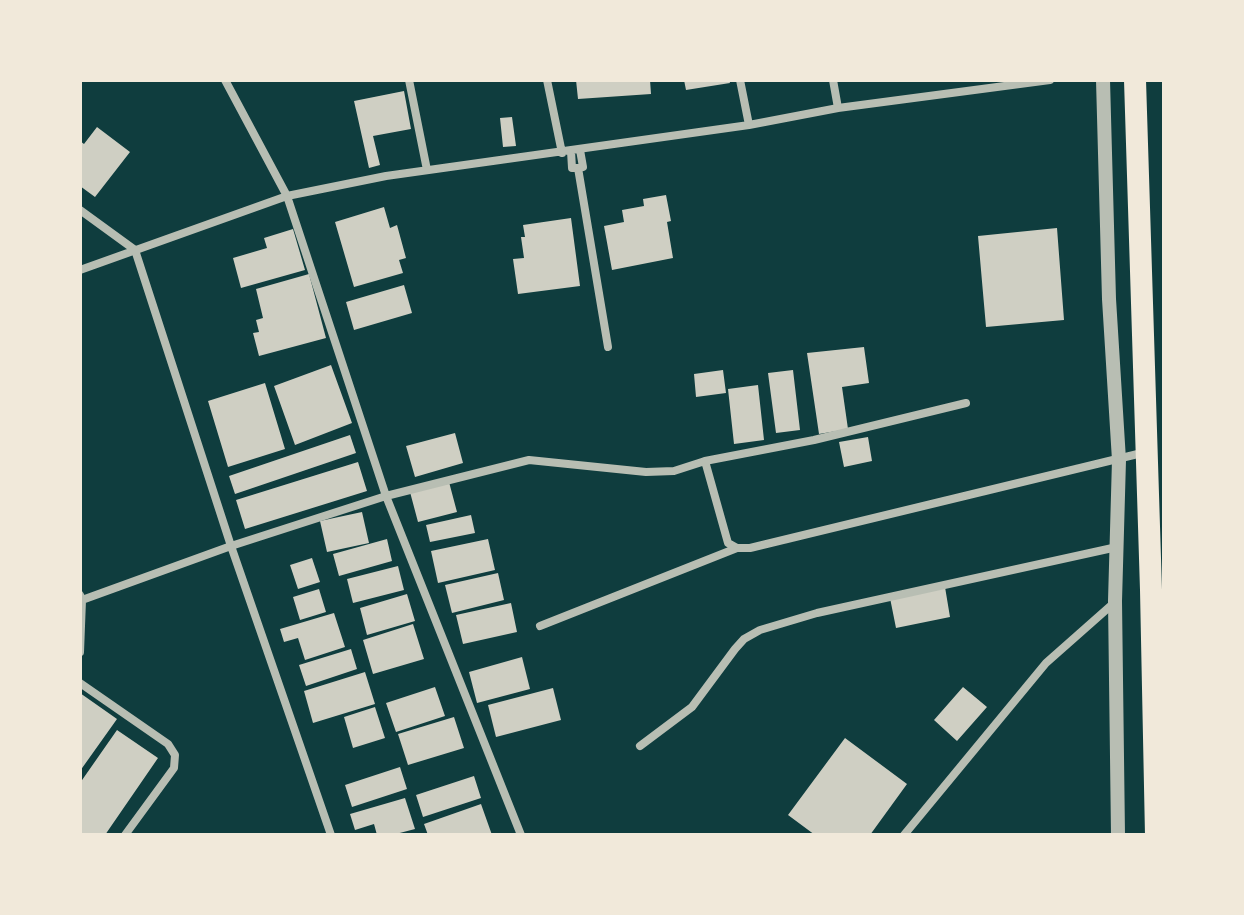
<!DOCTYPE html>
<html>
<head>
<meta charset="utf-8">
<style>
  body { margin:0 }
  #map { position:relative; width:1244px; height:915px; overflow:hidden; background:#0f3d3e; font-family:"DM Sans",sans-serif }
  canvas { display:block }
  .frame { position:absolute; inset:0; border:82px solid #f1e9da; pointer-events:none }
</style>
</head>
<body>
<div id="map">
<canvas width="1244" height="915"></canvas>
<div class="frame"></div>
</div>
<script>
const ctx = document.querySelector('canvas').getContext('2d');
ctx.lineJoin = 'round';
function paint(path, color) { ctx.fillStyle = color; ctx.fill(path, 'evenodd'); }
const shape = rows => new Path2D(rows.map(r => 'M' + r).join(''));
function trace(path, color, width, dash) { ctx.strokeStyle = color; ctx.lineWidth = width; ctx.lineCap = dash ? 'butt' : 'round'; ctx.setLineDash(dash || []); ctx.stroke(path); }
paint(shape([
  [576,80,650,80,651,94,578,99],
  [684,80,729,80,730,83,686,90],
  [404,91,411,129,373,136,380,165,369,168,354,101],
  [512,117,516,146,503,147,500,118],
  [97,127,130,152,95,197,80,186,80,141,84,144],
  [666,195,671,221,667,222,673,258,612,270,604,226,624,222,622,210,644,206,643,199],
  [384,207,390,228,397,225,406,258,399,260,403,273,354,287,335,222],
  [571,218,580,286,518,294,513,259,524,258,521,237,525,237,523,225],
  [1057,228,1064,320,986,327,978,236],
  [293,229,305,270,241,288,233,258,267,248,264,238],
  [309,274,326,338,259,356,253,333,259,332,256,320,263,318,256,289],
  [404,285,412,313,354,330,346,302],
  [864,347,869,383,842,387,848,429,819,434,807,353],
  [331,365,352,423,295,445,274,386],
  [723,370,726,393,696,397,694,374],
  [793,370,800,430,776,433,768,373],
  [265,383,285,449,228,467,208,401],
  [758,385,764,440,734,444,728,389],
  [455,433,463,463,415,477,406,446],
  [350,435,356,453,235,494,229,476],
  [868,437,872,461,844,467,839,442],
  [358,462,367,491,245,529,236,500],
  [449,482,457,512,418,522,410,492],
  [362,512,369,543,327,552,320,521],
  [471,515,475,533,430,542,426,525],
  [387,539,392,561,339,576,333,554],
  [488,539,495,570,438,583,431,551],
  [312,558,320,582,298,589,290,565],
  [398,566,404,590,353,603,347,579],
  [498,573,504,600,452,613,445,585],
  [945,587,950,617,896,628,890,598],
  [319,589,326,612,300,620,293,597],
  [407,594,415,621,367,635,360,608],
  [511,603,517,632,463,644,456,615],
  [334,613,345,647,305,660,298,638,284,642,280,629],
  [413,624,424,659,373,674,363,640],
  [351,649,357,669,306,686,299,665],
  [522,657,530,689,477,703,469,672],
  [365,672,375,704,313,723,304,691],
  [435,687,445,716,396,732,386,703],
  [963,687,987,707,957,741,934,720],
  [553,688,561,720,496,737,488,705],
  [80,693,117,719,80,771],
  [375,707,385,738,353,748,344,717],
  [454,717,464,748,408,765,398,734],
  [117,730,158,758,105,835,80,835,80,783],
  [845,738,907,784,870,835,815,835,788,815],
  [400,767,407,789,352,807,345,785],
  [474,776,481,798,423,817,416,795],
  [405,798,415,829,392,835,377,835,374,824,355,830,350,814],
  [481,804,492,835,428,835,424,824]
]), '#cfcfc3');
trace(shape([
  [409,80,427,170],
  [547,80,562,153],
  [740,80,749,125],
  [833,80,838,108],
  [580,150,583,167,578,168,608,347],
  [571,151,572,168,578,168],
  [80,210,135,250,231,546,331,835],
  [80,270,287,196,386,176,749,125,838,108,1050,80],
  [966,403,814,440,705,461,728,543,737,548,750,548,1146,452],
  [80,595,82,600,231,546,386,496,287,196,225,80],
  [540,626,737,548],
  [80,652,82,600],
  [80,683,168,744,175,755,174,768,125,835],
  [640,746,692,707,735,649,744,639,760,630,817,613,1117,547],
  [521,835,386,496,529,460,646,472,674,471,705,461],
  [904,835,1046,663,1115,602]
]), '#b8beb3', 8);
trace(shape([
  [1103,80,1109,299,1119,460,1115,601,1118,835]
]), '#b8beb3', 14);
trace(shape([
  [1135,80,1151,590,1156,835]
]), '#f1e9da', 22);
</script>
</body>
</html>
